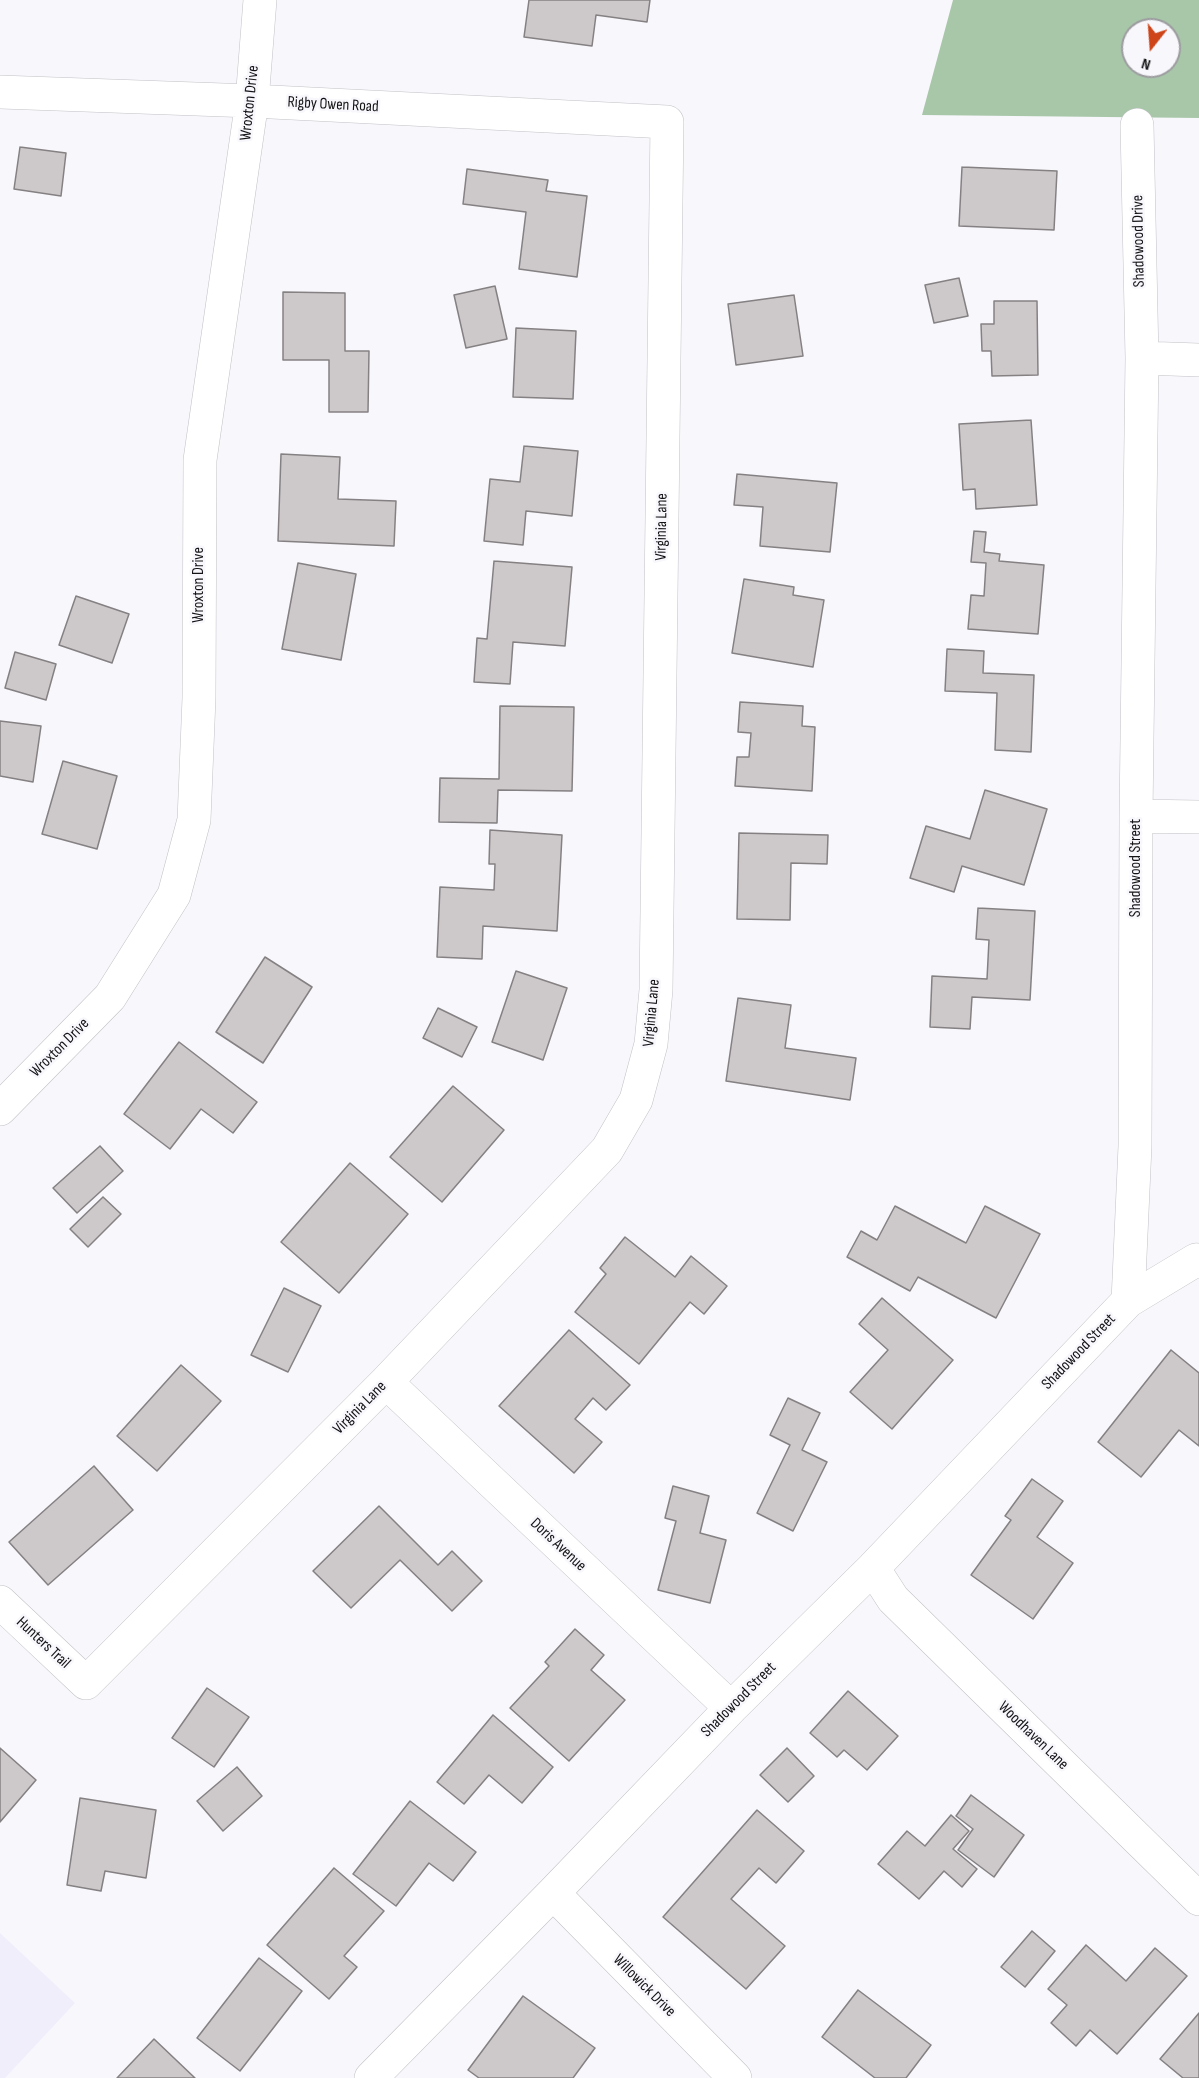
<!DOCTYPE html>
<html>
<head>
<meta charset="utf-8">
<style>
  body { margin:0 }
  #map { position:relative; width:1199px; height:2078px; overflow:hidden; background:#f8f7fc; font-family:"Sofia Sans Condensed",sans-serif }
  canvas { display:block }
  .north { position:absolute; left:1121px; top:18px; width:60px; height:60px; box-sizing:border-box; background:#f8f7fc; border:2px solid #9c9b9f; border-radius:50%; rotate:197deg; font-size:16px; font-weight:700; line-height:24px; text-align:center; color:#131214 }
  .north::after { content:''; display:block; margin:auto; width:21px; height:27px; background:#cd4519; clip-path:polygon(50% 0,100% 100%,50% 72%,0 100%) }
</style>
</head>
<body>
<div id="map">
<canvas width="1199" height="2078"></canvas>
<div class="north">N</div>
</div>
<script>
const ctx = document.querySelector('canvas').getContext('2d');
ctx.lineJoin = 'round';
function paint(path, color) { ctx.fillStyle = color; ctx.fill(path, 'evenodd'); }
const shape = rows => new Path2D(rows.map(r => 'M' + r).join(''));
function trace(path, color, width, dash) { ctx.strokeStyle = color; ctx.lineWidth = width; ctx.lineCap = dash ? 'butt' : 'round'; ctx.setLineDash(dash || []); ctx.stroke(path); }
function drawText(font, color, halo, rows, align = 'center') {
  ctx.font = font + ' "Sofia Sans Condensed",sans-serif'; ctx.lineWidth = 5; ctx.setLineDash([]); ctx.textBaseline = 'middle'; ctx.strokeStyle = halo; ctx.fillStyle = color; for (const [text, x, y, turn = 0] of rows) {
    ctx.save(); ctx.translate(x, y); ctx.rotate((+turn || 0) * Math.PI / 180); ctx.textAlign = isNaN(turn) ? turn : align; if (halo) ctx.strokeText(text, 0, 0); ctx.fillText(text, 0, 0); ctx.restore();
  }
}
paint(shape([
  [0,1933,75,2003,5,2078,0,2078]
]), '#f1eefb');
paint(shape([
  [953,0,1199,0,1199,118,922,115],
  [1133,30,1169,30,1169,66,1133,66]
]), '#a8c7a9');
const building = shape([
  [529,0,650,0,647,22,596,15,592,46,524,37,529,0],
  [20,147,66,153,61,196,14,189,20,147],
  [962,167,1057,171,1054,230,959,226,962,167],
  [467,169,548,180,546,191,587,196,577,277,519,269,526,212,463,204,467,169],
  [959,278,968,316,934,323,925,285,959,278],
  [495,286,507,339,466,348,454,295,495,286],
  [283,292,345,293,345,351,369,351,368,412,329,412,329,360,283,360,283,292],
  [794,295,803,356,736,365,728,304,794,295],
  [994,301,1037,301,1038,375,992,376,991,351,982,351,981,324,994,324,994,301],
  [516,328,576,331,573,399,513,397,516,328],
  [1031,420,1037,505,976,509,975,489,963,490,959,424,1031,420],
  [524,446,578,451,572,516,526,511,523,545,484,541,490,479,520,482,524,446],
  [281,454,340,457,338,499,396,501,394,546,278,541,281,454],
  [737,474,837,483,830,552,760,546,763,507,734,505,737,474],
  [974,531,986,532,984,552,1000,554,999,561,1044,565,1038,634,968,629,971,595,984,596,986,563,971,562,974,531],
  [494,561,572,567,565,646,513,642,510,684,474,682,477,638,487,639,494,561],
  [298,563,356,574,341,660,282,649,298,563],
  [744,579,794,587,793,595,824,600,813,667,732,653,744,579],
  [76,596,129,614,112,663,59,645,76,596],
  [947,649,984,651,983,673,1034,675,1031,752,995,750,997,693,945,691,947,649],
  [15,652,56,664,46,700,5,688,15,652],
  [740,702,803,706,802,726,815,727,812,791,735,786,737,757,749,757,751,733,738,732,740,702],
  [500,706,574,707,572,791,498,790,497,823,439,822,440,778,499,779,500,706],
  [0,721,41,726,33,782,0,776,0,721],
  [63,761,117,776,97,849,42,834,63,761],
  [985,790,1047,809,1024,885,962,866,954,892,910,878,926,826,970,839,985,790],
  [490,830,562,835,557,931,483,926,482,959,437,957,440,887,494,890,495,864,489,864,490,830],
  [739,833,828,835,827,864,791,863,790,920,737,919,739,833],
  [978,908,1035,911,1030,1000,972,997,970,1029,930,1027,932,976,987,979,989,940,976,939,978,908],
  [265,957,312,987,263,1063,216,1032,265,957],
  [516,971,567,988,543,1060,492,1042,516,971],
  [738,998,791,1005,785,1048,856,1058,850,1100,726,1081,738,998],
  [438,1008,477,1027,462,1057,423,1038,438,1008],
  [179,1042,257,1102,233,1133,201,1109,170,1149,124,1114,179,1042],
  [453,1086,504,1130,442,1202,390,1157,453,1086],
  [100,1146,123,1171,77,1213,53,1188,100,1146],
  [350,1163,408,1214,339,1293,281,1242,350,1163],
  [103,1197,121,1214,88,1247,70,1229,103,1197],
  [895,1206,966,1243,985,1206,1040,1234,996,1318,918,1277,910,1291,847,1257,861,1231,877,1240,895,1206],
  [625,1237,675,1277,691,1256,727,1286,704,1314,690,1302,639,1364,575,1312,606,1274,600,1268,625,1237],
  [284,1288,321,1306,288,1372,251,1355,284,1288],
  [882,1298,953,1360,892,1429,850,1392,888,1350,859,1324,882,1298],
  [569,1330,630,1385,606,1410,593,1398,575,1419,602,1442,574,1473,499,1406,569,1330],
  [1171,1350,1199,1373,1199,1446,1179,1430,1141,1477,1098,1442,1171,1350],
  [181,1365,221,1401,157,1471,117,1436,181,1365],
  [788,1398,820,1413,802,1450,827,1462,793,1531,757,1513,790,1445,770,1435,788,1398],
  [94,1466,133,1510,48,1585,9,1542,94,1466],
  [1032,1479,1063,1501,1037,1537,1073,1563,1033,1619,971,1575,1011,1520,1005,1516,1032,1479],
  [673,1486,709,1496,700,1533,726,1540,710,1603,658,1590,676,1521,665,1518,673,1486],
  [379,1506,438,1565,452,1551,482,1581,452,1611,400,1560,351,1608,313,1571,379,1506],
  [575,1629,604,1655,591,1670,625,1700,569,1761,510,1708,549,1666,545,1662,575,1629],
  [207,1688,249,1717,214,1767,172,1738,207,1688],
  [848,1691,898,1736,867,1770,844,1750,837,1757,810,1733,848,1691],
  [493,1715,553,1767,522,1803,489,1775,464,1804,437,1782,493,1715],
  [0,1748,36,1780,0,1822,0,1748],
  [787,1748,814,1776,788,1802,760,1775,787,1748],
  [237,1767,262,1796,223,1831,197,1801,237,1767],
  [971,1795,1024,1835,994,1877,958,1850,973,1829,956,1816,971,1795],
  [80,1798,156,1810,146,1878,105,1871,101,1891,67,1885,80,1798],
  [410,1801,476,1852,453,1881,429,1863,396,1906,353,1874,410,1801],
  [757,1810,804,1851,776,1883,759,1868,731,1899,785,1946,746,1989,663,1917,757,1810],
  [951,1815,969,1831,953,1849,977,1869,962,1887,944,1871,919,1899,878,1864,907,1831,925,1846,951,1815],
  [334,1868,384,1911,344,1956,357,1967,329,1999,267,1945,334,1868],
  [1032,1931,1055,1951,1025,1987,1001,1967,1032,1931],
  [1086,1945,1126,1981,1155,1948,1187,1976,1117,2054,1090,2030,1076,2046,1051,2023,1067,2005,1048,1989,1086,1945],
  [259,1958,302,1991,240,2071,197,2038,259,1958],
  [858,1990,931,2045,906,2078,875,2078,822,2037,858,1990],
  [523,1996,595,2048,573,2078,479,2078,468,2070,523,1996],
  [1199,2013,1199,2078,1183,2078,1160,2059,1199,2013],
  [154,2039,195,2078,117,2078,154,2039]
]);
paint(building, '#cdc8ca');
trace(building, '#858183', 1.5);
const street = shape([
  [0,92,252,101,667,122,656,990,651,1044,636,1100,607,1150,386,1382,86,1683,0,1602],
  [1142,358,1199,360],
  [1136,816,1199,817],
  [0,1109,110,997,174,895,194,820,199,698,200,460,252,101,260,0],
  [1128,1301,1196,1260,1199,1262],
  [386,1382,731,1708],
  [873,1568,893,1599,1199,1899],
  [553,1893,735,2078],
  [371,2078,553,1893,731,1708,873,1568,1128,1301,1135,1146,1136,816,1142,358,1137,125]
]);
trace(street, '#c2c1c6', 34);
trace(street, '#fff', 33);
drawText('16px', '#131214', '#f8f7fc', [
  ["Wroxton Drive",250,103,-84],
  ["Rigby Owen Road",333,105,3],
  ["Shadowood Drive",1139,241,-91],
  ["Virginia Lane",662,527,-89],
  ["Wroxton Drive",199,585,-90],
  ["Shadowood Street",1136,868,-90],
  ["Virginia Lane",652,1013,-85],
  ["Wroxton Drive",60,1048,-45],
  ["Shadowood Street",1079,1352,-46],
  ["Virginia Lane",360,1408,-45],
  ["Doris Avenue",558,1545,43],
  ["Hunters Trail",43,1643,43],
  ["Shadowood Street",739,1700,-45],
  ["Woodhaven Lane",1033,1736,44],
  ["Willowick Drive",644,1986,45]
]);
</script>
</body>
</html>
